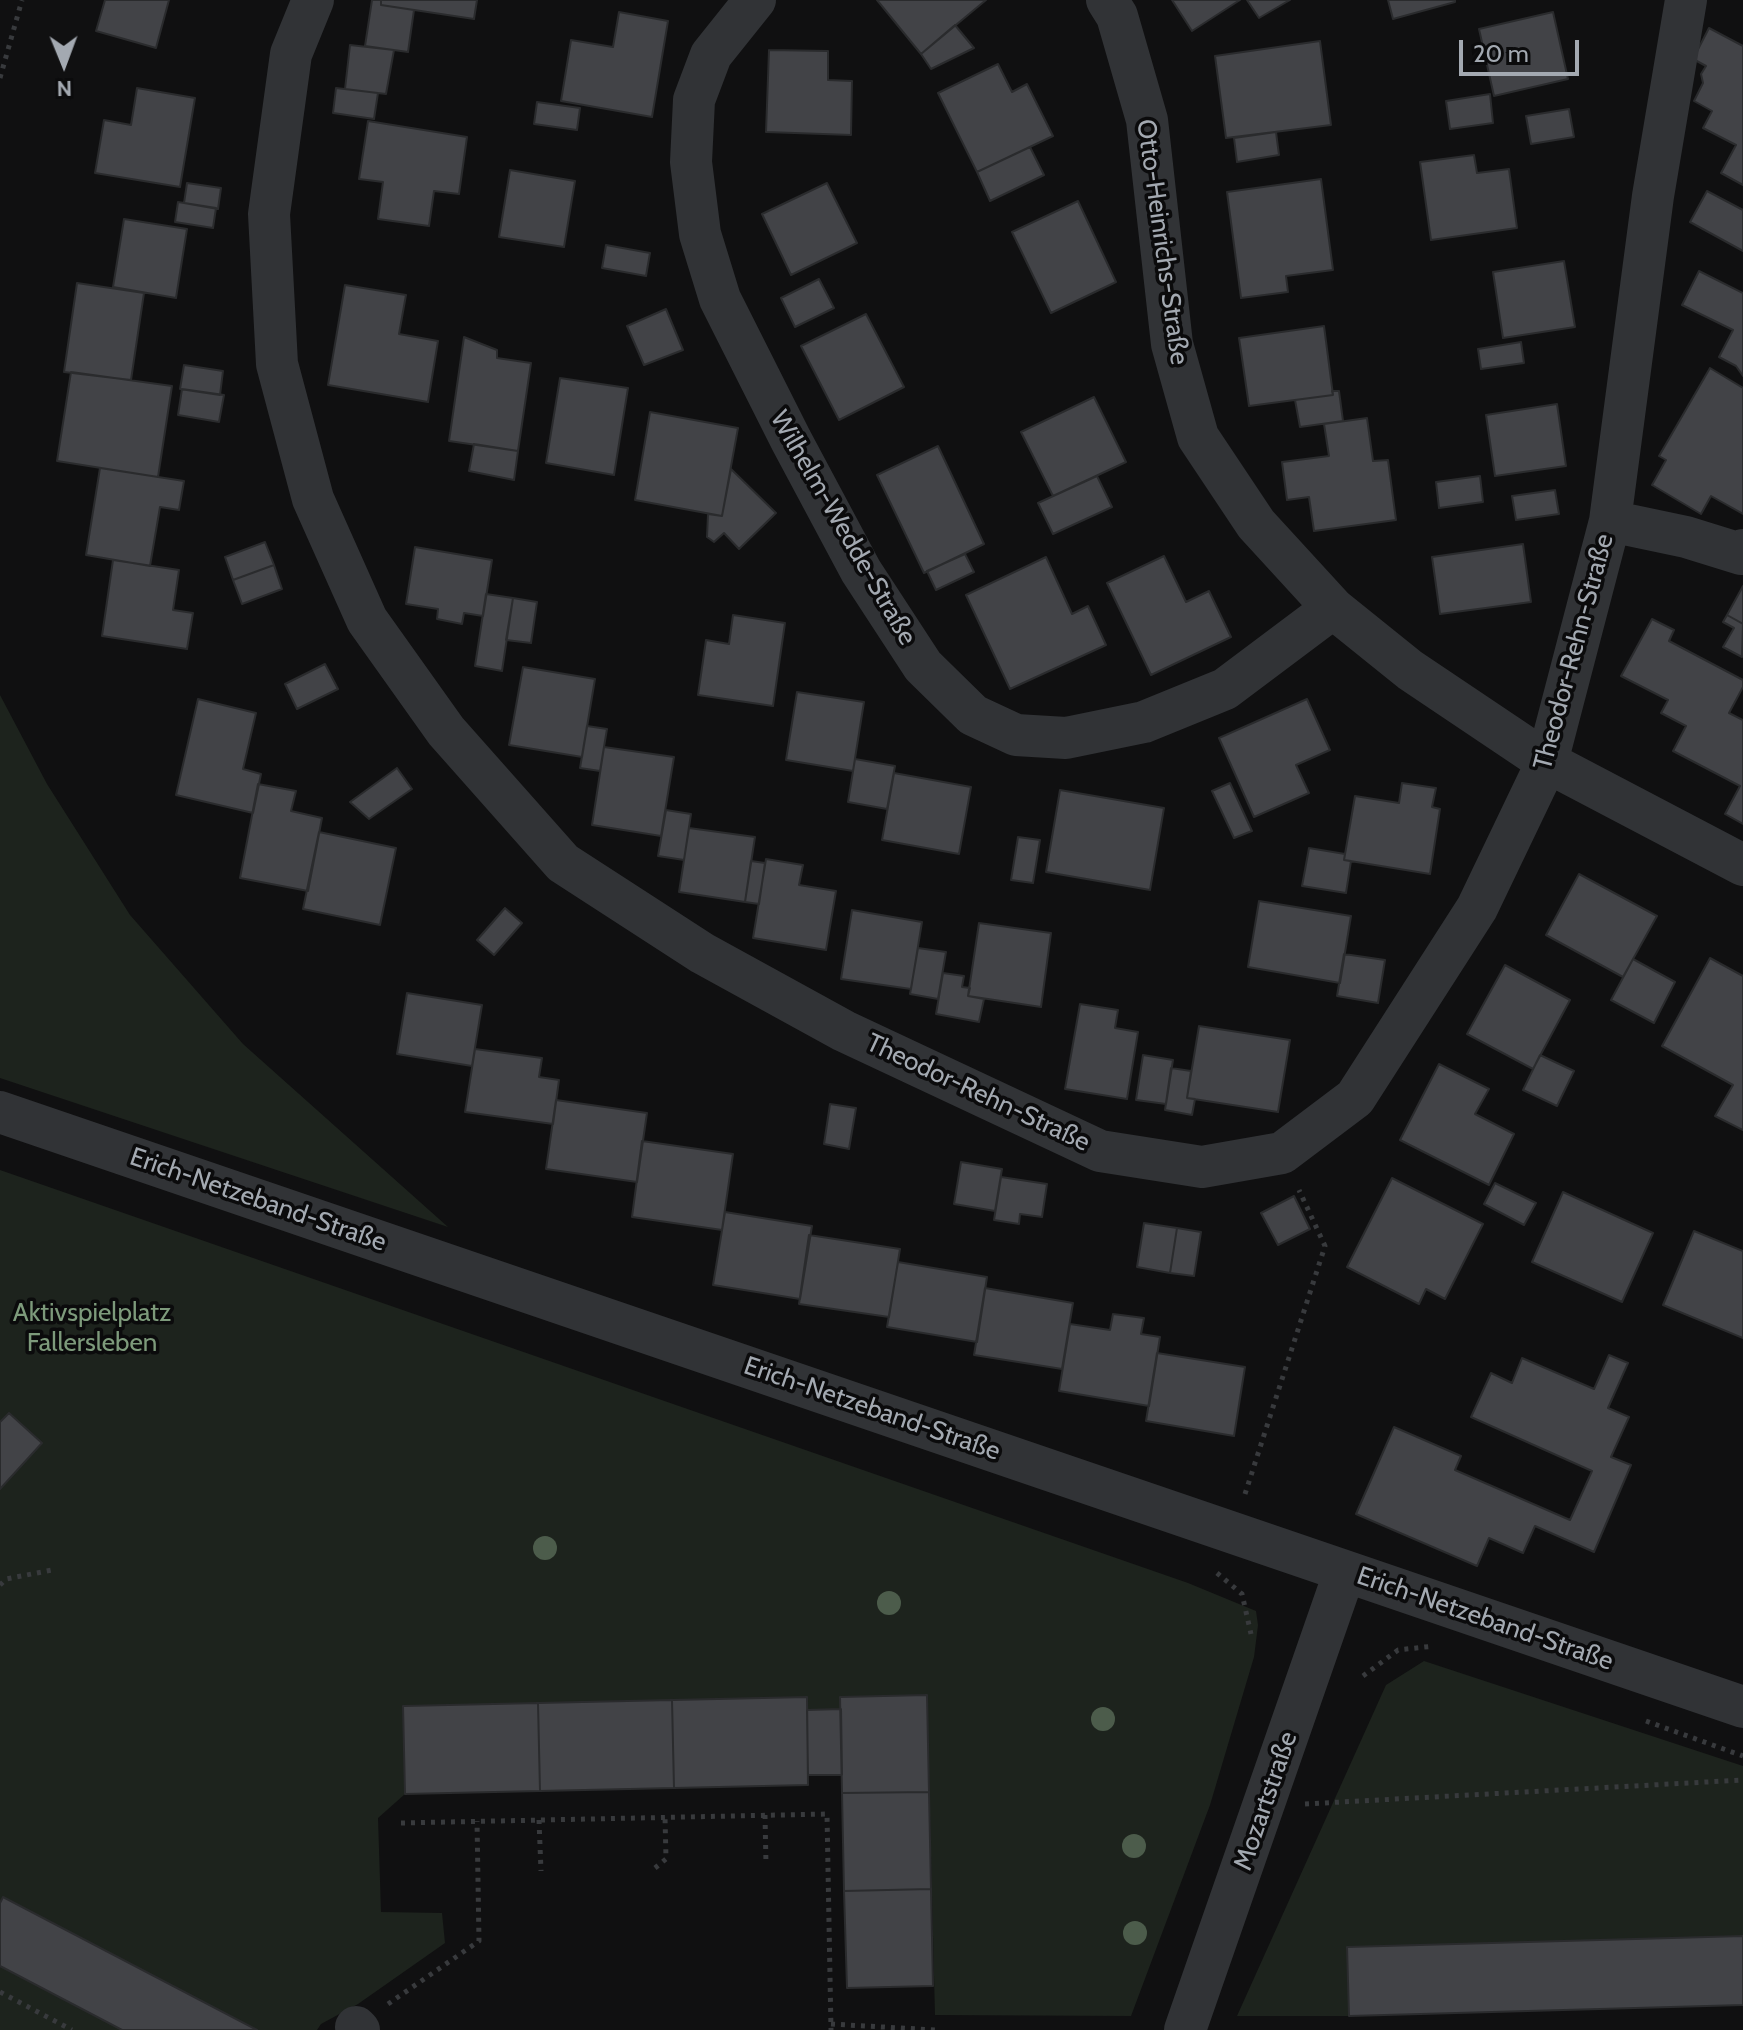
<!DOCTYPE html>
<html>
<head>
<meta charset="utf-8">
<style>
  body { margin:0 }
  #map { position:relative; width:1743px; height:2030px; overflow:hidden; background:#101011; font-family:Cabin,sans-serif }
  canvas { display:block }
  .north { position:absolute; left:24px; top:24px; width:80px; height:80px; -webkit-text-stroke:6px #0b0b0c; paint-order:stroke; rotate:179deg; font-size:22px; font-weight:700; line-height:32px; text-align:center; color:#a3a9b1 }
  .north::after { content:''; display:block; margin:auto; width:28px; height:36px; background:#a3a9b1; clip-path:polygon(50% 0,100% 100%,50% 72%,0 100%) }
  .scale { position:absolute; left:1459px; top:40px; width:120px; height:36px; box-sizing:border-box; border:4px solid #a3a9b1; border-top:0; padding-left:10px; font-size:24px; line-height:28px; white-space:nowrap; color:#a3a9b1; -webkit-text-stroke:6px #0b0b0c; paint-order:stroke }
</style>
</head>
<body>
<div id="map">
<canvas width="1743" height="2030"></canvas>
<div class="north">N</div>
<div class="scale">20 m</div>
</div>
<script>
const ctx = document.querySelector('canvas').getContext('2d');
ctx.lineJoin = 'round';
function paint(path, color) { ctx.fillStyle = color; ctx.fill(path, 'evenodd'); }
const shape = rows => new Path2D(rows.map(r => 'M' + r).join(''));
function trace(path, color, width, dash) { ctx.strokeStyle = color; ctx.lineWidth = width; ctx.lineCap = dash ? 'butt' : 'round'; ctx.setLineDash(dash || []); ctx.stroke(path); }
function drawText(font, color, halo, rows, align = 'center') {
  ctx.font = font + ' Cabin,sans-serif'; ctx.lineWidth = 7; ctx.setLineDash([]); ctx.textBaseline = 'middle'; ctx.strokeStyle = halo; ctx.fillStyle = color; for (const [text, x, y, turn = 0] of rows) {
    ctx.save(); ctx.translate(x, y); ctx.rotate((+turn || 0) * Math.PI / 180); ctx.textAlign = isNaN(turn) ? turn : align; if (halo) ctx.strokeText(text, 0, 0); ctx.fillText(text, 0, 0); ctx.restore();
  }
}
paint(shape([
  [0,695,47,784,130,915,243,1044,448,1227,0,1078],
  [0,1170,1188,1583,1256,1611,1258,1625,1254,1657,1210,1805,1131,2016,935,2015,927,1695,841,1697,840,1709,807,1710,806,1697,403,1706,405,1794,378,1818,381,1912,442,1913,445,1943,358,2004,321,2024,317,2030,0,2030],
  [1424,1661,1743,1766,1743,1936,1347,1947,1349,2016,1237,2016,1386,1685]
]), '#1d231d');
const building = shape([
  [105,0,169,0,156,48,96,31,105,0],
  [372,0,381,0,381,5,414,10,408,52,365,46,372,0],
  [381,0,477,0,474,19,381,5,381,0],
  [877,0,986,0,921,54,877,0],
  [1172,0,1240,0,1192,31,1172,0],
  [1247,0,1290,0,1259,18,1247,0],
  [1388,0,1455,0,1455,2,1393,19,1388,0],
  [619,12,668,21,652,117,561,101,571,40,613,47,619,12],
  [1553,12,1568,79,1494,96,1479,29,1553,12],
  [955,25,974,48,931,69,921,54,955,25],
  [1709,28,1743,46,1743,185,1721,173,1736,145,1703,128,1712,111,1694,101,1703,83,1701,74,1706,66,1693,59,1709,28],
  [1320,41,1331,125,1226,138,1215,56,1320,41],
  [350,45,394,50,386,94,345,89,350,45],
  [769,50,828,51,828,80,852,81,851,135,766,132,769,50],
  [998,64,1012,92,1027,84,1053,136,977,172,938,93,998,64],
  [137,88,195,98,180,187,95,173,104,120,131,125,137,88],
  [336,88,378,93,374,119,333,113,336,88],
  [1490,94,1493,123,1450,129,1446,101,1490,94],
  [537,102,580,108,577,130,534,124,537,102],
  [1569,109,1574,137,1531,144,1526,116,1569,109],
  [368,121,467,137,459,194,434,191,429,226,378,219,383,182,359,179,368,121],
  [1276,132,1279,155,1237,162,1234,138,1276,132],
  [1030,147,1044,175,990,201,977,172,1030,147],
  [1474,155,1477,173,1509,169,1517,228,1431,240,1420,162,1474,155],
  [510,170,575,181,564,247,499,237,510,170],
  [1321,179,1333,270,1286,276,1288,292,1241,298,1227,192,1321,179],
  [187,183,221,188,218,209,184,203,187,183],
  [827,183,857,243,791,275,762,214,827,183],
  [1707,191,1743,210,1743,251,1690,222,1707,191],
  [1078,201,1116,282,1051,313,1012,232,1078,201],
  [178,202,216,208,213,228,175,222,178,202],
  [124,219,187,229,176,298,113,287,124,219],
  [606,245,650,253,646,276,602,268,606,245],
  [1564,261,1575,327,1503,338,1493,272,1564,261],
  [1699,271,1743,293,1743,376,1736,366,1719,357,1733,330,1682,305,1699,271],
  [819,279,834,308,795,327,781,298,819,279],
  [77,283,144,293,131,380,64,372,77,283],
  [345,285,406,295,399,334,438,341,428,402,328,385,345,285],
  [666,309,683,350,644,365,627,326,666,309],
  [866,314,904,387,839,420,801,346,866,314],
  [1324,326,1333,395,1249,406,1239,338,1324,326],
  [464,337,497,350,497,358,531,363,518,451,449,441,464,337],
  [1521,342,1524,363,1481,369,1478,349,1521,342],
  [184,365,223,371,220,395,180,389,184,365],
  [1710,368,1743,388,1743,514,1711,496,1701,514,1652,485,1666,460,1659,456,1710,368],
  [71,372,172,386,158,477,57,461,71,372],
  [560,378,628,388,614,475,546,463,560,378],
  [182,389,224,395,219,422,178,415,182,389],
  [1332,391,1339,391,1343,421,1300,427,1295,400,1333,395,1332,391],
  [1094,397,1126,462,1053,496,1021,432,1094,397],
  [1557,404,1566,466,1495,476,1486,415,1557,404],
  [650,412,738,428,722,516,635,500,650,412],
  [1367,418,1373,461,1388,460,1396,520,1314,531,1309,497,1287,500,1282,462,1329,456,1324,424,1367,418],
  [474,444,518,451,514,480,469,471,474,444],
  [938,446,984,544,924,573,877,475,938,446],
  [100,468,184,481,179,510,160,507,150,566,86,555,100,468],
  [731,469,776,513,739,549,724,533,714,542,707,537,708,514,722,516,731,469],
  [1097,476,1112,507,1053,534,1038,503,1097,476],
  [1480,476,1483,502,1439,508,1436,482,1480,476],
  [1555,490,1559,514,1516,520,1512,496,1555,490],
  [265,542,274,565,233,580,225,557,265,542],
  [1523,544,1531,602,1440,614,1432,557,1523,544],
  [415,547,492,560,483,616,464,613,462,624,437,619,438,609,406,604,415,547],
  [965,554,974,572,936,590,927,571,965,554],
  [1164,556,1186,602,1209,591,1231,637,1151,675,1107,583,1164,556],
  [1046,557,1072,614,1088,606,1106,645,1010,689,966,595,1046,557],
  [113,560,179,570,173,610,193,613,187,649,102,636,113,560],
  [274,565,282,589,242,604,233,580,274,565],
  [1743,586,1743,624,1727,615,1743,586],
  [486,594,513,598,502,671,475,666,486,594],
  [513,598,537,602,531,643,506,640,513,598],
  [733,615,785,623,773,706,698,695,706,640,729,644,733,615],
  [1727,615,1743,624,1742,657,1723,647,1734,628,1723,622,1727,615],
  [1652,619,1674,630,1669,641,1743,680,1743,687,1729,713,1743,720,1743,824,1725,814,1740,786,1673,751,1686,726,1661,713,1668,700,1621,676,1652,619],
  [325,664,338,689,297,709,285,684,325,664],
  [523,667,595,679,582,757,509,745,523,667],
  [797,692,864,702,853,771,786,760,797,692],
  [198,699,256,713,243,769,261,774,253,813,176,795,198,699],
  [1307,699,1330,750,1296,765,1309,793,1254,817,1219,738,1307,699],
  [587,726,607,729,600,771,580,768,587,726],
  [604,747,674,757,661,836,592,825,604,747],
  [855,759,895,766,887,809,848,802,855,759],
  [397,768,412,789,369,819,350,802,397,768],
  [894,773,971,787,959,854,882,840,894,773],
  [1230,783,1252,831,1234,838,1212,791,1230,783],
  [1402,783,1436,788,1432,807,1440,809,1430,874,1344,860,1355,796,1399,803,1402,783],
  [258,784,296,791,291,811,322,818,308,891,240,878,258,784],
  [1060,790,1164,808,1150,890,1046,872,1060,790],
  [666,810,691,814,684,860,658,856,666,810],
  [689,828,755,837,745,902,679,892,689,828],
  [319,832,396,848,380,925,303,909,319,832],
  [1018,837,1040,840,1033,883,1011,880,1018,837],
  [1309,848,1345,854,1344,860,1351,861,1346,893,1302,886,1309,848],
  [766,859,803,865,799,885,836,891,826,950,753,938,766,859],
  [751,861,765,863,759,904,745,902,751,861],
  [1579,874,1657,916,1623,977,1546,935,1579,874],
  [1259,901,1351,916,1340,983,1248,967,1259,901],
  [505,908,522,923,494,955,477,940,505,908],
  [852,910,922,922,911,989,841,979,852,910],
  [979,923,1051,933,1041,1007,968,996,979,923],
  [918,948,946,952,938,999,910,994,918,948],
  [1344,954,1385,960,1378,1003,1337,996,1344,954],
  [1710,958,1743,976,1743,1130,1715,1116,1733,1085,1662,1046,1710,958],
  [1633,959,1675,982,1654,1023,1611,1000,1633,959],
  [1505,965,1570,1000,1533,1069,1467,1034,1505,965],
  [943,973,964,976,962,987,970,988,968,996,984,999,979,1022,936,1014,943,973],
  [407,993,482,1005,472,1066,397,1054,407,993],
  [1080,1004,1118,1010,1115,1028,1138,1032,1127,1099,1065,1089,1080,1004],
  [1199,1026,1290,1040,1278,1112,1187,1098,1199,1026],
  [475,1049,542,1058,539,1077,559,1080,553,1124,465,1112,475,1049],
  [1143,1055,1173,1060,1166,1104,1136,1100,1143,1055],
  [1540,1055,1574,1071,1557,1106,1523,1090,1540,1055],
  [1439,1064,1489,1089,1475,1114,1514,1134,1489,1185,1400,1140,1439,1064],
  [1171,1068,1191,1071,1187,1098,1195,1099,1192,1115,1165,1110,1171,1068],
  [556,1100,647,1113,637,1182,546,1169,556,1100],
  [830,1104,856,1108,849,1149,824,1144,830,1104],
  [642,1141,733,1154,722,1230,632,1217,642,1141],
  [961,1162,1002,1169,995,1211,954,1204,961,1162],
  [1001,1177,1047,1184,1042,1217,1020,1214,1019,1224,994,1220,1001,1177],
  [1392,1178,1483,1224,1445,1299,1426,1289,1419,1304,1347,1267,1392,1178],
  [1495,1183,1536,1203,1524,1225,1484,1204,1495,1183],
  [1563,1192,1653,1233,1622,1302,1532,1262,1563,1192],
  [1294,1196,1310,1229,1278,1245,1261,1213,1294,1196],
  [725,1212,812,1226,800,1299,713,1285,725,1212],
  [1144,1223,1177,1228,1170,1273,1137,1267,1144,1223],
  [1177,1228,1201,1232,1194,1276,1170,1273,1177,1228],
  [1694,1231,1743,1251,1743,1338,1663,1305,1694,1231],
  [809,1235,900,1249,889,1317,799,1304,809,1235],
  [898,1262,987,1277,977,1342,887,1327,898,1262],
  [985,1288,1073,1303,1062,1369,974,1355,985,1288],
  [1113,1314,1144,1318,1141,1334,1160,1337,1149,1406,1059,1391,1070,1324,1110,1330,1113,1314],
  [1157,1353,1245,1367,1234,1436,1146,1421,1157,1353],
  [1609,1355,1628,1363,1608,1408,1629,1417,1611,1457,1631,1465,1594,1552,1535,1526,1523,1553,1489,1538,1477,1566,1356,1514,1394,1427,1461,1456,1455,1470,1570,1520,1592,1471,1471,1417,1491,1373,1512,1383,1522,1358,1594,1389,1609,1355],
  [9,1413,42,1443,0,1489,0,1422,9,1413],
  [927,1695,929,1792,842,1793,840,1697,927,1695],
  [807,1697,808,1785,674,1788,672,1700,807,1697],
  [672,1700,674,1788,540,1791,538,1703,672,1700],
  [538,1703,540,1791,405,1794,403,1706,538,1703],
  [841,1709,842,1775,808,1775,807,1710,841,1709],
  [929,1792,931,1889,844,1891,842,1793,929,1792],
  [931,1889,933,1986,847,1988,844,1891,931,1889],
  [3,1897,257,2030,122,2030,0,1966,0,1903,3,1897],
  [1743,1936,1743,2005,1349,2016,1347,1947,1743,1936]
]);
paint(building, '#424347');
trace(building, '#2a2b2d', 2);
trace(shape([
  [0,78,22,0],
  [1245,1494,1325,1246,1299,1190],
  [1217,1573,1242,1594,1251,1634],
  [0,1585,6,1579,52,1570],
  [1363,1676,1398,1650,1434,1646],
  [1646,1721,1743,1756],
  [1305,1804,1743,1780],
  [765,1815,766,1865],
  [539,1820,541,1871],
  [401,1823,827,1814,831,2030],
  [655,1868,666,1859,665,1817],
  [0,1992,72,2030],
  [388,2004,479,1941,477,1821],
  [831,2024,935,2030]
]), '#383a3d', 5, [4, 6]);
trace(shape([
  [313,0,291,54,269,214,277,364,313,499,367,620,446,731,563,863,702,953,844,1031,1100,1151,1202,1167,1282,1153,1355,1098,1477,908,1547,762,1610,521,1653,196,1686,0],
  [755,0,711,55,694,100,691,162,700,234,720,299,791,440,861,571,923,666,973,715,1016,735,1066,738,1144,722,1225,689,1333,608],
  [1107,0,1117,16,1147,120,1172,344,1198,437,1256,524,1333,608,1410,670,1547,762,1743,865],
  [1610,521,1686,537,1741,554,1743,550],
  [0,1112,1743,1707],
  [356,2027,359,2030],
  [1185,2030,1345,1571]
]), '#313336', 42);
ctx.fillStyle = '#4c5c4b';
for (const [x, y] of [
  [545,1548],
  [889,1603],
  [1103,1719],
  [1134,1846],
  [1135,1933]
]) { ctx.beginPath(); ctx.arc(x, y, 12, 0, 2 * Math.PI); ctx.fill(); }
drawText('26px', '#a3a9b1', '#0b0b0c', [
  ["Otto-Heinrichs-Straße",1162,242,82],
  ["Wilhelm-Wedde-Straße",843,528,60],
  ["Theodor-Rehn-Straße",1574,652,-75],
  ["Theodor-Rehn-Straße",978,1093,25],
  ["Erich-Netzeband-Straße",258,1200,19],
  ["Erich-Netzeband-Straße",872,1409,19],
  ["Erich-Netzeband-Straße",1485,1619,19],
  ["Mozartstraße",1266,1801,-71]
]);
drawText('26px', '#7d9a7b', '#0b0b0c', [
  ["Aktivspielplatz",92,1313],
  ["Fallersleben",92,1343]
]);
</script>
</body>
</html>
